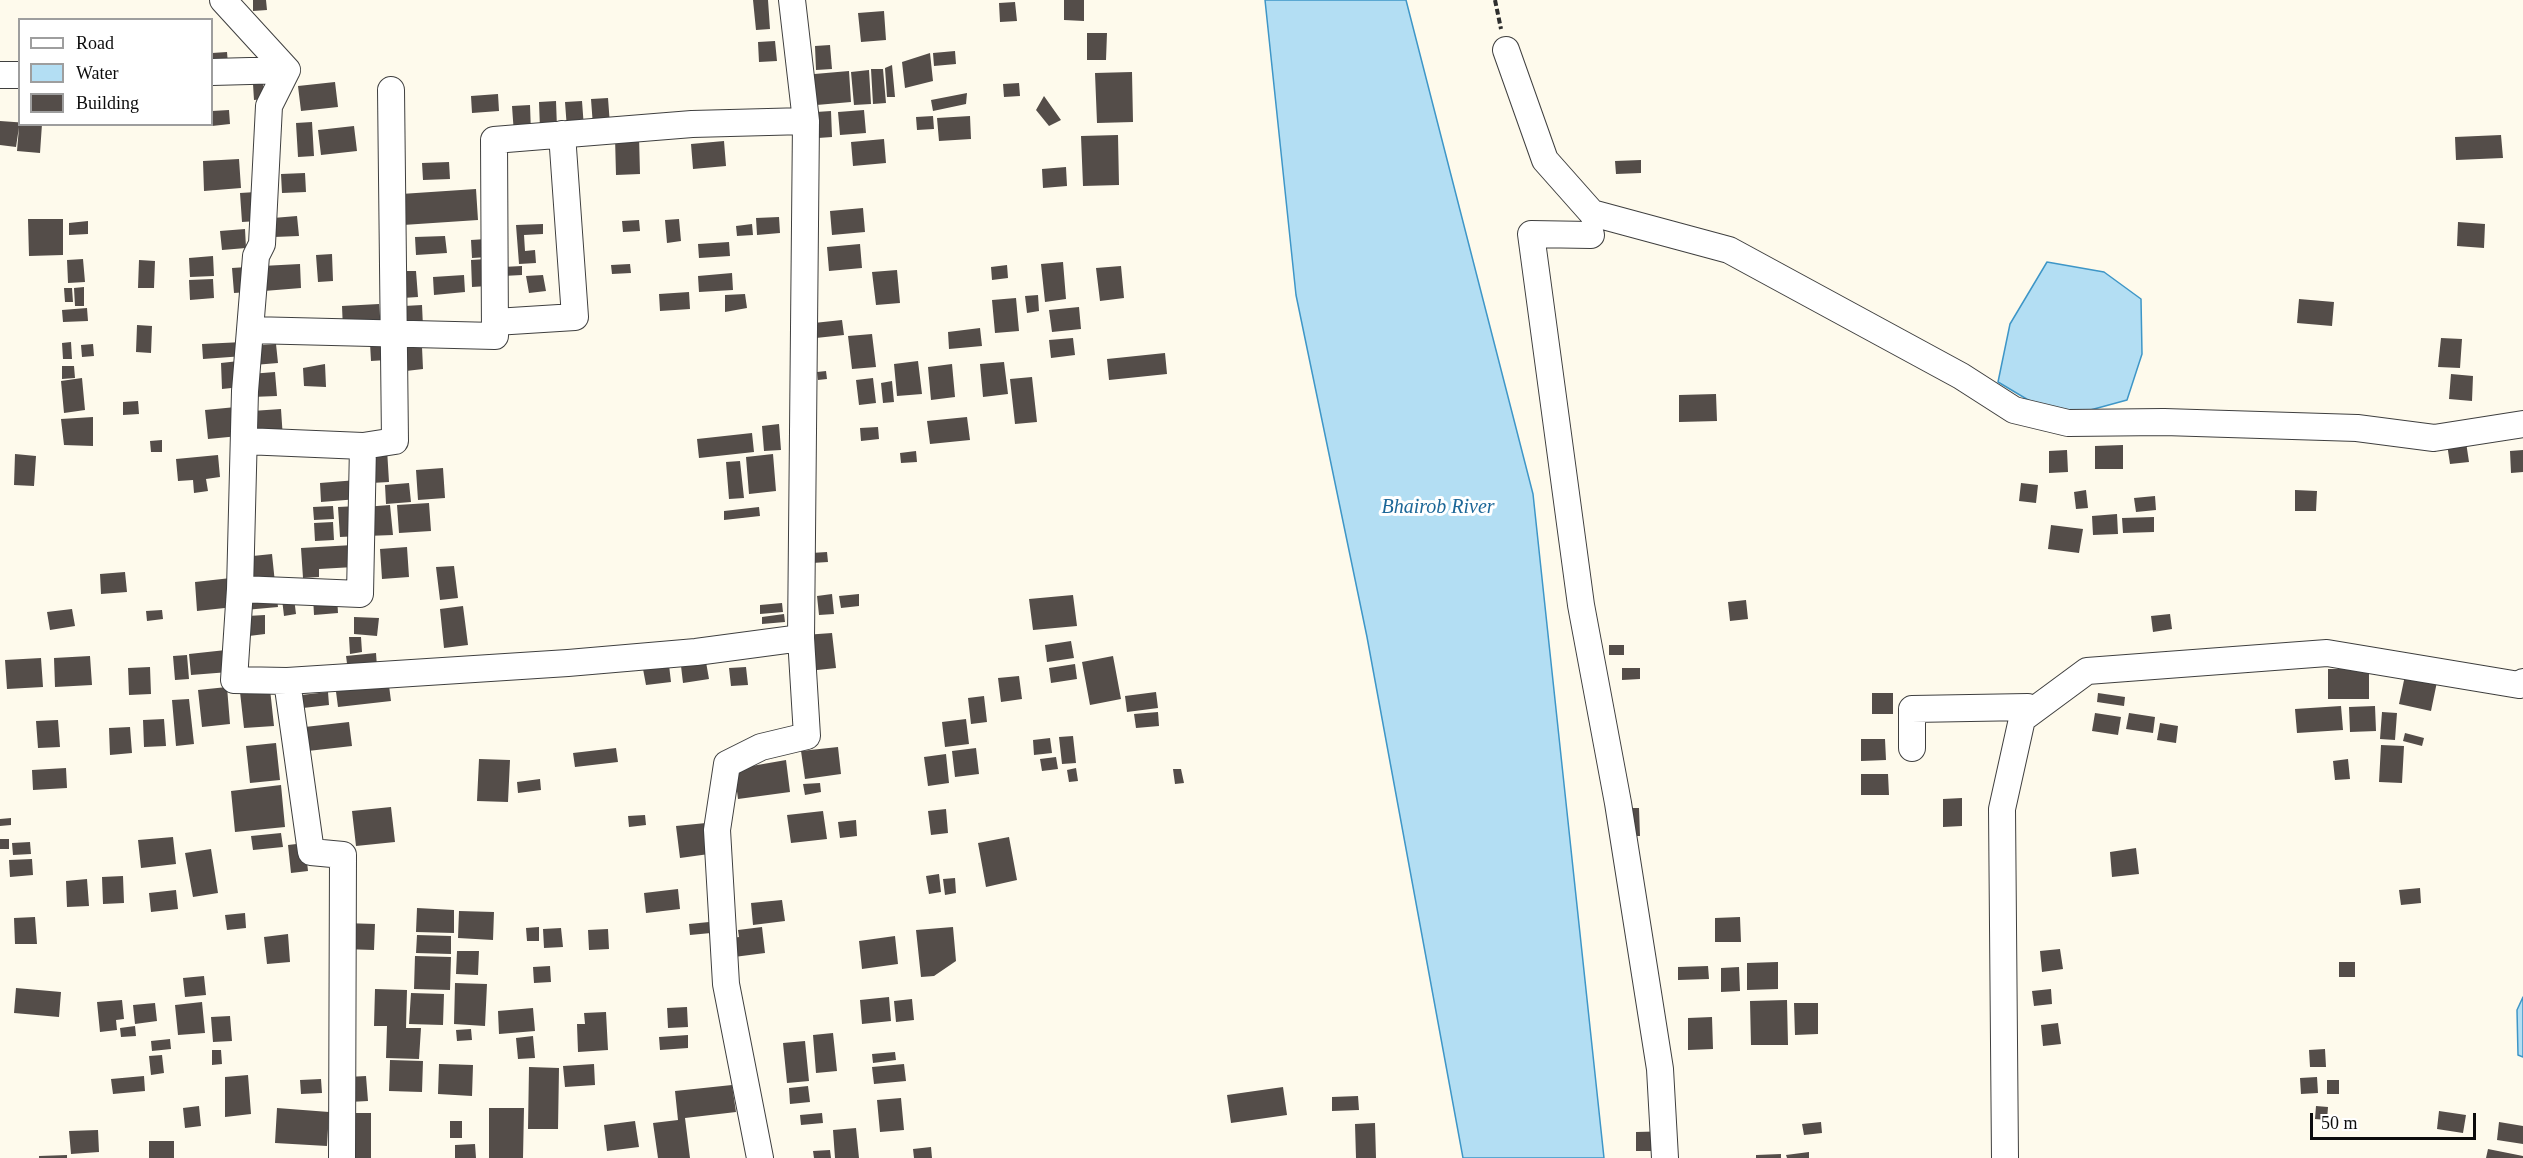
<!DOCTYPE html>
<html>
<head>
<meta charset="utf-8">
<style>
  body { margin:0 }
  #map { position:relative; width:2523px; height:1158px; overflow:hidden; background:#fefaec; font-family:"Times New Roman",serif }
  canvas { display:block }
  .legend { position:absolute; left:18px; top:18px; width:195px; height:108px; box-sizing:border-box; background:#fff; border:2px solid #9e9e9e; margin:0; padding:8px 10px; list-style:none; font-size:18px; color:#0c0c0c }
  .legend li { display:flex; align-items:center; gap:12px; height:30px }
  .legend b { width:30px; border:2px solid #9e9e9e }
  .scale { position:absolute; left:2310px; top:1113px; width:166px; height:27px; box-sizing:border-box; border:3px solid #0c0c0c; border-top:0; padding-left:8px; font-size:18px; line-height:21px; white-space:nowrap; color:#0c0c0c; -webkit-text-stroke:4px #fff; paint-order:stroke }
</style>
</head>
<body>
<div id="map">
<canvas width="2523" height="1158"></canvas>
<ul class="legend">
<li><b style="height:8px;background:#fff"></b>Road</li>
<li><b style="height:16px;background:#b3def3"></b>Water</li>
<li><b style="height:16px;background:#544d49"></b>Building</li>
</ul>
<div class="scale">50 m</div>
</div>
<script>
const ctx = document.querySelector('canvas').getContext('2d');
ctx.lineJoin = 'round';
function paint(path, color) { ctx.fillStyle = color; ctx.fill(path, 'evenodd'); }
const shape = rows => new Path2D(rows.map(r => 'M' + r).join(''));
function trace(path, color, width, dash) { ctx.strokeStyle = color; ctx.lineWidth = width; ctx.lineCap = dash ? 'butt' : 'round'; ctx.setLineDash(dash || []); ctx.stroke(path); }
function drawText(font, color, halo, rows, align = 'center') {
  ctx.font = font + ' "Times New Roman",serif'; ctx.lineWidth = 6; ctx.setLineDash([]); ctx.textBaseline = 'middle'; ctx.strokeStyle = halo; ctx.fillStyle = color; for (const [text, x, y, turn = 0] of rows) {
    ctx.save(); ctx.translate(x, y); ctx.rotate((+turn || 0) * Math.PI / 180); ctx.textAlign = isNaN(turn) ? turn : align; if (halo) ctx.strokeText(text, 0, 0); ctx.fillText(text, 0, 0); ctx.restore();
  }
}
const water = shape([
  [1265,0,1406,0,1533,494,1604,1158,1463,1158,1367,637,1296,295,1265,0],
  [2047,262,2104,272,2141,299,2142,354,2127,400,2083,412,2040,407,1998,382,2010,324,2047,262],
  [2523,997,2523,1057,2518,1055,2517,1010,2523,997]
]);
paint(water, '#b3def3');
trace(water, '#3e96c7', 1.5);
paint(shape([
  [253,0,266,0,267,10,253,11],
  [753,0,768,0,770,29,756,30],
  [1064,0,1084,0,1084,21,1064,20],
  [1015,2,1017,21,1000,22,999,3],
  [884,11,886,40,861,42,858,13],
  [1087,33,1107,33,1106,60,1087,60],
  [775,41,777,61,759,62,758,42],
  [830,45,832,69,816,70,815,46],
  [955,51,956,64,934,66,933,53],
  [227,52,228,64,213,65,212,53],
  [930,53,933,81,905,88,902,62],
  [892,65,895,97,887,97,885,68],
  [871,69,883,69,886,103,873,104],
  [869,70,871,104,854,105,851,72],
  [849,71,851,102,805,106,803,75],
  [1132,72,1133,122,1097,123,1095,73],
  [263,82,264,99,254,100,253,84],
  [335,82,338,107,301,111,298,86],
  [1019,83,1020,96,1004,97,1003,84],
  [967,93,966,104,933,111,931,100],
  [498,94,499,111,472,113,471,96],
  [1044,96,1061,120,1049,126,1036,110],
  [608,98,610,125,593,126,591,99],
  [556,101,557,128,540,129,539,102],
  [582,101,584,128,567,129,565,102],
  [530,105,531,133,514,134,512,106],
  [229,110,230,124,212,126,212,111],
  [864,110,866,133,840,135,838,112],
  [831,111,832,137,818,138,816,112],
  [933,116,934,129,917,130,916,117],
  [970,116,971,139,939,141,937,118],
  [0,121,42,124,40,153,17,151,19,127,16,147,0,145],
  [312,122,314,156,298,157,296,123],
  [354,126,357,151,321,155,318,130],
  [1118,135,1119,185,1083,186,1081,136],
  [2501,135,2503,158,2456,160,2455,137],
  [639,136,640,174,616,175,615,137],
  [884,139,886,163,853,166,851,142],
  [724,141,726,166,693,169,691,144],
  [239,159,241,188,204,191,203,161],
  [1641,160,1641,173,1616,174,1615,161],
  [449,162,450,179,423,180,422,163],
  [1066,167,1067,186,1043,188,1042,169],
  [305,173,306,192,282,193,281,174],
  [476,189,478,220,403,225,401,194],
  [256,192,258,221,242,222,240,193],
  [863,208,865,232,832,235,830,211],
  [297,216,299,236,274,237,273,218],
  [779,217,780,233,757,235,756,218],
  [28,219,63,219,63,255,29,256],
  [679,219,681,241,667,243,665,220],
  [639,220,640,231,623,232,622,221],
  [88,221,88,234,69,235,69,223],
  [2458,222,2485,224,2484,248,2457,246],
  [543,224,543,234,524,235,525,251,535,250,536,263,519,264,516,225],
  [752,224,753,235,737,236,736,226],
  [245,229,246,248,222,250,220,231],
  [445,236,447,253,416,255,415,237],
  [486,239,488,257,472,258,471,240],
  [729,242,730,256,699,258,698,244],
  [860,244,862,268,829,271,827,247],
  [332,254,333,281,318,282,316,255],
  [213,256,214,276,190,277,189,258],
  [83,259,85,282,68,283,67,260],
  [486,259,488,286,472,287,471,260],
  [139,260,155,261,154,288,138,288],
  [1063,262,1066,299,1045,302,1041,264],
  [300,264,301,288,264,291,262,266],
  [630,264,631,273,612,274,611,265],
  [1007,265,1008,278,992,280,991,267],
  [522,266,522,275,503,276,503,267],
  [1121,266,1124,298,1100,301,1096,268],
  [247,267,249,292,234,293,232,268],
  [897,270,900,303,876,305,872,272],
  [401,271,416,271,418,297,402,298],
  [732,273,733,290,699,292,698,276],
  [464,275,465,292,434,295,433,277],
  [543,275,546,291,529,293,526,276],
  [213,279,214,298,190,300,189,280],
  [84,287,84,306,75,306,74,288],
  [64,288,72,288,73,302,65,302],
  [689,292,690,309,660,311,659,294],
  [745,294,747,308,725,312,725,295],
  [1038,295,1039,311,1027,313,1025,296],
  [1016,298,1019,331,995,333,992,300],
  [2299,299,2334,302,2332,326,2297,323],
  [379,304,381,328,343,330,342,306],
  [422,305,423,327,406,328,404,306],
  [1079,307,1081,329,1052,332,1049,310],
  [87,308,88,321,63,322,62,310],
  [842,320,844,335,797,340,795,325],
  [137,325,152,326,151,353,136,352],
  [980,328,982,346,949,349,948,332],
  [872,334,876,367,852,369,848,336],
  [1073,338,1075,355,1051,358,1049,340],
  [2441,338,2462,339,2460,368,2438,367],
  [71,342,72,359,63,359,62,343],
  [243,342,244,356,203,359,202,344],
  [385,342,387,360,371,361,370,343],
  [93,344,94,356,82,357,81,345],
  [276,344,278,363,254,365,252,346],
  [422,347,423,369,406,371,405,348],
  [1165,353,1167,374,1109,380,1107,359],
  [239,361,241,387,222,389,221,363],
  [918,361,922,394,897,396,894,364],
  [1004,362,1008,394,983,397,980,364],
  [325,364,326,387,304,386,303,368],
  [952,364,955,397,931,400,928,367],
  [62,366,74,366,75,378,62,379],
  [826,371,827,379,818,380,817,372],
  [275,372,277,396,251,397,250,374],
  [2451,374,2473,376,2472,401,2449,399],
  [1032,377,1037,422,1015,424,1010,379],
  [82,378,85,410,64,413,61,381],
  [873,378,876,403,859,405,856,380],
  [892,381,894,402,883,403,881,383],
  [1716,394,1717,421,1679,422,1679,395],
  [138,401,139,414,123,415,123,402],
  [236,407,239,436,208,439,205,410],
  [281,409,283,439,254,441,252,411],
  [93,417,93,446,64,445,61,419],
  [967,417,970,440,930,444,927,421],
  [779,424,781,450,764,451,762,426],
  [878,427,879,439,861,441,860,428],
  [752,433,754,452,699,458,697,439],
  [162,440,162,452,151,452,150,441],
  [2466,442,2469,462,2450,464,2447,444],
  [2123,445,2123,469,2095,469,2095,446],
  [387,449,389,482,371,483,369,451],
  [2067,450,2068,472,2049,473,2049,451],
  [2523,450,2523,472,2511,473,2510,451],
  [916,451,917,462,901,463,900,453],
  [15,454,36,456,34,486,14,485],
  [773,454,776,491,749,494,746,457],
  [218,455,220,477,206,479,208,491,194,493,193,480,178,481,176,459],
  [740,461,744,498,729,499,726,462],
  [443,468,445,498,418,500,416,470],
  [357,480,358,499,321,502,320,483],
  [409,483,411,502,386,504,385,485],
  [2021,483,2038,485,2036,503,2019,501],
  [2086,490,2088,508,2076,509,2074,492],
  [2295,490,2317,491,2316,511,2295,511],
  [2155,496,2156,510,2136,512,2134,498],
  [429,503,431,531,399,533,397,505],
  [390,505,393,535,366,536,364,507],
  [333,506,334,519,314,520,313,507],
  [358,506,360,536,340,537,338,507],
  [759,507,760,516,724,520,724,511],
  [2117,514,2118,534,2093,535,2092,516],
  [2154,517,2154,532,2123,533,2122,518],
  [333,522,334,540,315,541,314,523],
  [2051,525,2083,529,2079,553,2048,549],
  [353,545,354,567,319,569,319,577,303,578,301,548],
  [407,547,409,577,382,579,380,549],
  [827,552,828,562,812,563,811,553],
  [272,554,275,583,246,585,243,557],
  [454,566,458,598,440,600,436,567],
  [125,572,127,592,101,594,100,574],
  [231,578,234,607,197,611,195,582],
  [276,589,278,607,245,610,244,592],
  [832,594,834,614,819,615,817,596],
  [859,594,859,606,841,608,839,596],
  [1073,595,1077,626,1033,630,1029,599],
  [313,596,337,597,338,613,314,615],
  [294,598,296,614,284,616,282,599],
  [1746,600,1748,619,1730,621,1728,602],
  [782,603,783,612,760,614,760,605],
  [463,606,468,645,444,648,440,609],
  [72,609,75,626,50,630,47,612],
  [162,610,163,619,147,621,146,611],
  [784,614,785,622,762,624,762,617],
  [2170,614,2172,629,2153,632,2151,616],
  [265,615,265,634,249,636,247,616],
  [354,617,379,618,377,636,354,634],
  [832,633,836,668,808,671,804,635],
  [349,637,361,637,362,652,350,654],
  [1071,641,1074,658,1047,662,1045,645],
  [1609,645,1624,645,1624,655,1609,655],
  [226,650,229,672,191,675,189,654],
  [376,653,377,667,348,671,346,656],
  [187,655,189,679,175,680,173,656],
  [90,656,92,685,55,687,54,658],
  [1113,656,1121,699,1090,705,1082,662],
  [41,658,43,687,7,689,5,660],
  [706,662,709,679,683,683,681,666],
  [1075,664,1077,679,1051,683,1049,668],
  [669,665,671,682,646,685,643,669],
  [2407,666,2439,672,2431,711,2399,704],
  [150,667,151,694,129,695,128,668],
  [746,667,748,685,731,686,729,668],
  [1622,668,1640,668,1640,679,1622,680],
  [2328,669,2369,669,2369,699,2328,699],
  [1019,676,1022,699,1001,702,998,678],
  [388,678,391,701,338,707,335,684],
  [227,687,230,724,202,727,198,690],
  [270,689,274,726,244,728,240,692],
  [328,692,329,705,303,708,301,695],
  [1156,692,1158,708,1127,712,1125,696],
  [1872,693,1893,693,1893,714,1872,714],
  [2098,693,2125,697,2124,706,2097,702],
  [984,696,987,722,971,724,968,698],
  [189,699,194,744,176,746,172,700],
  [2341,706,2343,730,2297,733,2295,709],
  [2375,706,2376,731,2350,732,2349,707],
  [1158,712,1159,726,1136,728,1134,714],
  [2382,712,2397,713,2395,740,2380,739],
  [2095,713,2121,717,2118,735,2092,731],
  [2129,713,2155,717,2153,733,2126,729],
  [164,719,166,746,144,747,143,720],
  [966,719,969,744,945,747,942,722],
  [58,720,60,747,38,748,36,721],
  [349,722,352,746,299,752,296,728],
  [2160,723,2178,726,2176,743,2157,740],
  [130,727,132,753,110,755,109,728],
  [2405,733,2424,738,2422,746,2403,741],
  [1073,736,1076,763,1062,764,1059,737],
  [1050,738,1052,753,1034,755,1033,740],
  [1861,739,1885,739,1886,760,1861,761],
  [276,743,280,780,250,783,246,746],
  [2381,745,2404,746,2402,783,2379,782],
  [838,747,841,774,805,779,801,751],
  [616,748,618,762,575,767,573,753],
  [976,748,979,774,955,777,952,751],
  [946,754,949,783,928,786,924,757],
  [1056,757,1058,769,1042,771,1040,759],
  [479,759,510,760,508,802,477,801],
  [2348,759,2350,779,2335,780,2333,761],
  [786,760,790,792,738,799,735,776,746,767],
  [66,768,67,788,33,790,32,770],
  [1076,768,1078,781,1069,782,1067,770],
  [1173,769,1181,769,1184,783,1175,784],
  [1861,774,1888,774,1889,795,1861,795],
  [540,779,541,790,518,793,517,782],
  [820,783,821,792,805,795,803,784],
  [281,785,285,827,235,832,231,791],
  [1962,798,1962,826,1943,827,1943,799],
  [391,807,395,842,356,846,352,811],
  [1621,808,1639,808,1640,836,1622,836],
  [946,809,948,833,931,835,928,811],
  [823,811,827,839,791,843,787,815],
  [645,815,646,825,629,827,628,816],
  [11,818,11,825,0,826,0,819],
  [856,820,857,836,840,838,838,822],
  [706,823,709,854,680,858,676,826],
  [281,833,283,847,253,850,251,836],
  [173,837,176,864,141,868,138,840],
  [1009,837,1017,880,986,887,978,843],
  [0,839,9,839,9,849,0,849],
  [30,842,31,854,13,855,12,843],
  [305,843,308,871,291,873,288,845],
  [2136,848,2139,874,2112,877,2110,852],
  [211,849,218,893,193,897,185,853],
  [32,859,33,875,10,877,9,860],
  [939,874,941,892,929,894,926,876],
  [123,876,124,903,103,904,102,877],
  [955,878,956,893,945,895,943,879],
  [87,879,89,906,67,907,66,881],
  [2420,888,2421,903,2401,905,2399,890],
  [678,889,680,909,646,913,644,893],
  [176,890,178,909,151,912,149,893],
  [782,900,785,921,753,925,751,903],
  [417,908,454,910,454,933,416,932],
  [459,911,494,912,493,940,458,938],
  [245,913,246,928,227,930,225,915],
  [35,917,37,944,15,944,14,918],
  [1740,917,1741,942,1715,942,1715,918],
  [709,922,711,933,690,935,689,924],
  [344,923,375,924,374,950,343,949],
  [539,927,539,941,527,941,526,928],
  [762,927,765,953,734,957,732,938,739,937,738,930],
  [953,927,956,961,934,976,921,977,916,930],
  [561,928,563,947,544,948,543,929],
  [608,929,609,949,589,950,588,930],
  [288,934,290,962,267,964,264,937],
  [417,935,451,936,451,954,416,953],
  [895,936,898,964,862,969,859,941],
  [2060,949,2063,969,2042,972,2040,951],
  [457,951,479,951,478,975,456,974],
  [415,956,451,957,450,990,414,989],
  [1778,962,1778,989,1747,990,1747,963],
  [2339,962,2355,962,2355,977,2339,977],
  [550,966,551,982,534,983,533,967],
  [1708,966,1709,979,1678,980,1678,967],
  [1739,967,1740,991,1721,992,1721,968],
  [204,976,206,995,185,997,183,978],
  [455,983,487,984,485,1026,454,1024],
  [16,988,61,992,59,1017,14,1013],
  [375,989,407,990,406,1028,421,1028,419,1059,386,1058,387,1026,374,1026],
  [2051,989,2052,1004,2034,1006,2032,991],
  [411,993,444,994,443,1025,409,1024],
  [889,997,891,1021,862,1024,860,1000],
  [912,999,914,1020,896,1022,894,1001],
  [122,1000,124,1019,116,1020,117,1030,100,1032,97,1002],
  [1787,1000,1788,1045,1751,1045,1750,1001],
  [202,1002,205,1033,178,1035,175,1005],
  [155,1003,157,1021,135,1024,133,1005],
  [1794,1003,1818,1003,1818,1034,1795,1035],
  [687,1007,688,1027,668,1028,667,1008],
  [533,1008,535,1031,499,1034,498,1011],
  [606,1012,608,1050,578,1052,577,1024,585,1024,584,1013],
  [230,1016,232,1041,213,1042,211,1017],
  [1712,1017,1713,1049,1688,1050,1688,1018],
  [2058,1023,2061,1044,2043,1046,2041,1025],
  [135,1026,136,1036,121,1037,120,1028],
  [471,1029,472,1040,457,1041,456,1030],
  [833,1033,837,1071,816,1073,813,1035],
  [688,1035,688,1048,660,1050,659,1037],
  [533,1036,535,1058,518,1059,516,1038],
  [170,1039,171,1049,152,1051,151,1041],
  [805,1041,809,1081,787,1083,783,1043],
  [2325,1049,2326,1067,2310,1067,2309,1050],
  [212,1050,221,1050,222,1064,212,1065],
  [895,1052,896,1060,873,1063,872,1054],
  [162,1055,164,1073,151,1075,149,1056],
  [390,1060,423,1061,422,1092,389,1091],
  [439,1064,473,1065,472,1096,438,1094],
  [594,1064,595,1085,565,1087,563,1066],
  [904,1064,906,1081,874,1084,872,1067],
  [529,1067,559,1068,558,1129,528,1129],
  [248,1075,251,1114,225,1117,225,1077],
  [144,1076,145,1091,113,1094,111,1079],
  [366,1076,368,1101,330,1103,329,1078],
  [2317,1077,2318,1093,2301,1094,2300,1078],
  [321,1079,322,1093,301,1094,300,1080],
  [2327,1080,2339,1080,2339,1094,2327,1094],
  [732,1085,736,1112,685,1118,690,1158,658,1158,653,1123,678,1120,675,1091],
  [808,1086,810,1102,790,1104,789,1088],
  [1283,1087,1287,1115,1231,1123,1227,1095],
  [1358,1096,1359,1110,1332,1111,1332,1097],
  [901,1098,904,1130,880,1132,877,1100],
  [199,1106,201,1126,185,1128,183,1108],
  [2316,1106,2328,1107,2327,1120,2315,1119],
  [277,1108,329,1112,327,1146,275,1143],
  [489,1108,524,1108,523,1158,489,1158],
  [2439,1111,2466,1115,2463,1133,2437,1129],
  [337,1113,371,1113,371,1158,337,1158],
  [822,1113,823,1123,801,1125,800,1115],
  [450,1121,462,1121,462,1138,450,1138],
  [635,1121,639,1147,607,1151,604,1125],
  [1821,1122,1822,1133,1804,1135,1802,1124],
  [2499,1122,2523,1126,2523,1144,2497,1140],
  [1375,1123,1376,1158,1356,1158,1355,1124],
  [856,1128,859,1158,835,1158,833,1130],
  [98,1130,99,1152,71,1154,69,1131],
  [1674,1131,1674,1151,1636,1151,1636,1132],
  [149,1141,174,1141,174,1158,149,1158],
  [475,1144,476,1158,455,1158,455,1145],
  [931,1147,932,1158,914,1158,913,1149],
  [2488,1149,2523,1156,2523,1158,2486,1158],
  [830,1150,831,1158,814,1158,813,1151],
  [1809,1152,1809,1158,1787,1158,1786,1155],
  [1781,1154,1781,1158,1756,1158,1756,1155],
  [67,1155,67,1158,39,1158,39,1156]
]), '#544d49');
const minor = shape([
  [223,0,287,70,269,106,262,244,256,256,245,391,240,589,234,680,287,681,568,663,696,652,801,638,807,736,761,747,727,764,717,830,726,984,760,1158],
  [792,0,806,121,801,638],
  [1506,50,1545,160,1592,213,1729,250,1961,376,2014,410,2068,423,2164,422,2357,428,2434,438,2523,424],
  [212,72,287,70],
  [0,75,20,75],
  [1591,235,1531,234,1581,605,1618,803,1660,1069,1665,1158],
  [495,322,575,317,562,134],
  [250,330,495,336,494,140,692,124,806,121],
  [244,441,363,446,395,441,391,90],
  [240,589,360,594,363,446],
  [287,681,311,852,343,855,342,1158],
  [1912,748,1912,709,2028,707],
  [2005,1158,2002,809,2022,719,2087,671,2327,653,2519,685,2523,682]
]);
trace(minor, '#3f3f3f', 28);
trace(shape([
  [1495,0,1501,29]
]), '#2e2e2e', 4, [6, 3]);
trace(minor, '#fff', 26);
drawText('italic 20px', '#1c6798', '#fff', [
  ["Bhairob River",1438,508]
]);
</script>
</body>
</html>
